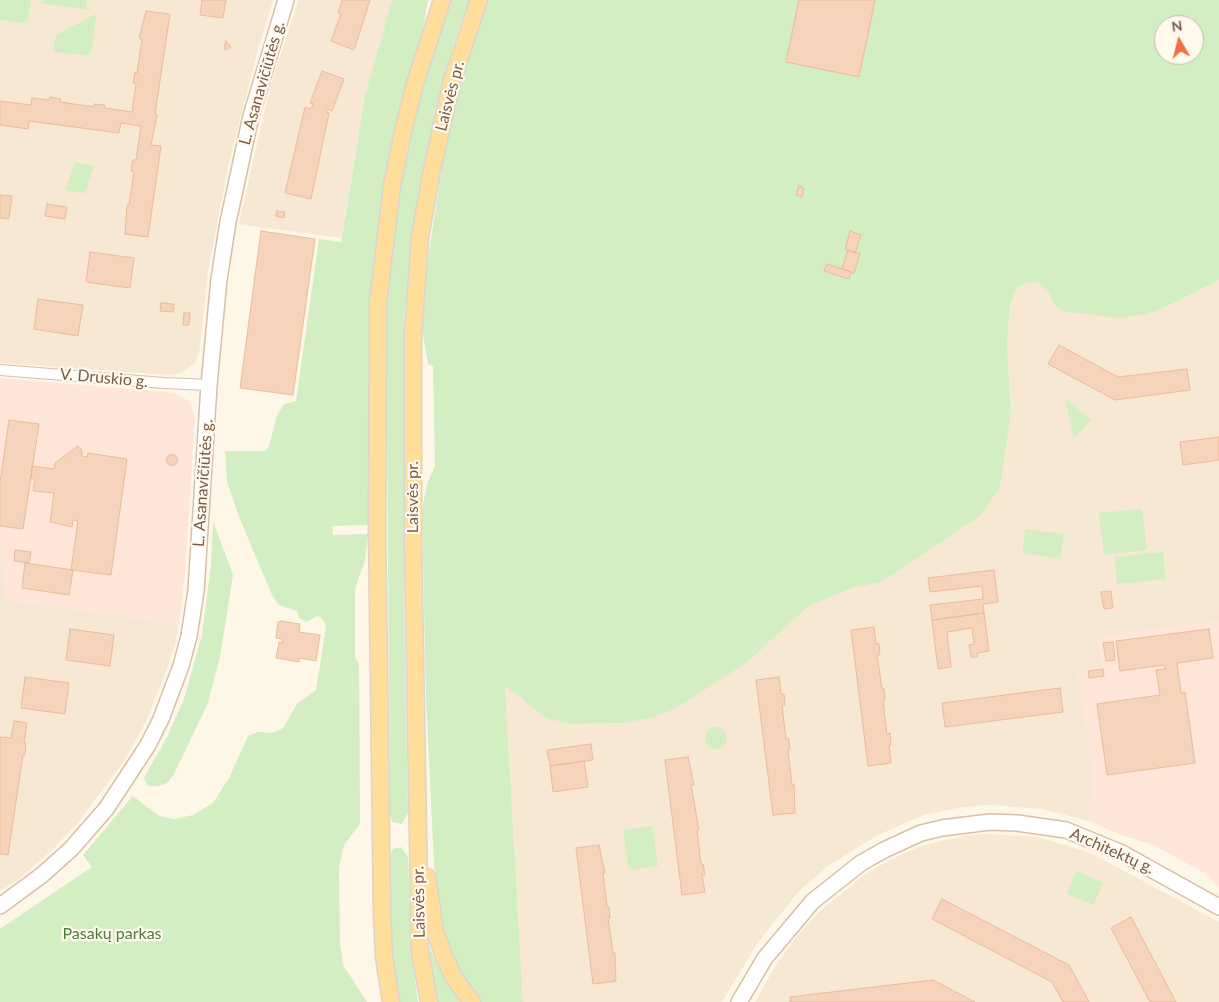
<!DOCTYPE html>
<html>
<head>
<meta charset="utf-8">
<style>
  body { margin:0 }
  #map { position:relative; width:1219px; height:1002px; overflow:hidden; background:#fef6e6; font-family:Lato,sans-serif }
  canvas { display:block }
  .north { position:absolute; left:1154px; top:15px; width:50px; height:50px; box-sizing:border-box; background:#fff9ee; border:1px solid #cabaac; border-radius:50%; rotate:352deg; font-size:14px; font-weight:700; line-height:20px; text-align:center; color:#7a5b48 }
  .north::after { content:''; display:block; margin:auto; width:18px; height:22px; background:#f36e40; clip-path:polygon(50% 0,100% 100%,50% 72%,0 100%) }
</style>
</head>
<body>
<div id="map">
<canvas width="1219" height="1002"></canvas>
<div class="north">N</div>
</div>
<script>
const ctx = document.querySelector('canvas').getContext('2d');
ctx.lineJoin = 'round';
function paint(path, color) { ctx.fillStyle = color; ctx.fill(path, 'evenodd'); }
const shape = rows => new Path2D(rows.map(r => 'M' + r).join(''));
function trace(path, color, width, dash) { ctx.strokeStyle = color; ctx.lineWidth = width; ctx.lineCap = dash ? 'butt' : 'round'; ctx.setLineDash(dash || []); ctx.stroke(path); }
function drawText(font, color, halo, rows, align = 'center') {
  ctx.font = font + ' Lato,sans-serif'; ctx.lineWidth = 4.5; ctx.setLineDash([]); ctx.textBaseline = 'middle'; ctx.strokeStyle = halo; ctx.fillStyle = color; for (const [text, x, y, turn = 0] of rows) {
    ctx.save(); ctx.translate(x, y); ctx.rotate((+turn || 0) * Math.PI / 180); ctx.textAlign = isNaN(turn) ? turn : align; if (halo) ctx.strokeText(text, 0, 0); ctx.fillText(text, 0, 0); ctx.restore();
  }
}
paint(shape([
  [0,0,273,0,257,53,228,167,208,271,199,354,195,363,181,373,171,375,0,363],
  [299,0,392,0,365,95,341,238,239,224,270,87],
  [1219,280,1219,621,1098,638,1102,667,1078,670,1093,772,1089,821,1042,809,989,805,963,807,923,815,878,835,828,866,801,889,758,942,722,1002,523,1002,505,686,521,699,571,724,626,723,651,718,769,643,809,606,853,588,882,582,981,515,1000,488,1011,412,1007,344,1010,306,1016,288,1026,283,1038,282,1048,291,1054,304,1117,318,1145,315,1170,305],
  [0,549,7,600,179,624,175,645,164,677,145,723,124,761,80,820,55,847,19,879,0,891],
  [991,834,1038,837,1091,853,1219,922,1219,1002,755,1002,776,965,797,936,819,912,866,874,888,861,921,846,968,835]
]), '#f7e8d3');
paint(shape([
  [0,378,175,393,189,401,195,418,185,572,179,624,7,600,0,549],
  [1219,621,1219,888,1205,873,1151,844,1123,836,1089,821,1093,772,1078,670,1101,667,1098,638]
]), '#ffe6d9');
paint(shape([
  [0,0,31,0,27,23,0,20],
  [41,0,87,0,86,10,41,3],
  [392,0,428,0,423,29,403,97,391,151,373,265,369,341,369,525,332,526,333,535,368,534,365,560,355,589,355,658,359,664,360,824,344,845,339,868,340,942,343,965,367,1002,0,1002,0,929,92,867,83,855,133,796,159,816,174,819,193,815,213,803,229,778,248,736,258,732,273,733,283,728,297,704,316,690,326,627,324,621,318,616,306,622,299,618,297,611,279,605,272,595,240,519,227,482,225,451,265,451,269,446,277,415,284,404,296,401,319,239,341,242,365,95],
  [450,0,470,0,454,43,423,168,404,319,404,608,408,813,402,824,392,822,390,815,386,315,400,192,416,115,440,26],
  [489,0,1219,0,1219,280,1170,305,1145,315,1117,318,1062,311,1054,304,1048,291,1038,282,1026,283,1016,288,1010,306,1007,344,1011,412,1000,488,981,515,882,582,853,588,809,606,746,663,675,709,651,718,626,723,571,724,546,718,505,686,523,1002,480,1002,454,967,436,907,426,697,422,510,427,484,435,466,433,366,428,364,421,323,425,280,442,164,456,103,469,53],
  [1164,25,1194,25,1194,55,1164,55],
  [96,14,92,50,88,55,53,52,56,35],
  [75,162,94,166,85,193,65,191],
  [1066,399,1091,420,1074,438,1065,400],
  [1142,509,1147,550,1104,555,1099,513],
  [213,521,233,575,220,657,208,703,174,774,167,783,158,786,148,786,144,778,167,737,184,699,202,635,211,565],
  [1025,529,1064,534,1060,559,1022,553],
  [1163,552,1166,579,1117,584,1114,557],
  '705 738a11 11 0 1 1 22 0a11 11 0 1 1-22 0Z',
  [652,826,658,866,629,870,623,830],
  [401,847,408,857,412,958,418,1002,398,1002,390,946,389,859,393,849],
  [1076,871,1103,882,1094,905,1067,894],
  [429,946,444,978,462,1002,438,1002,432,978]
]), '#d3eec2');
const building = shape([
  [202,0,226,0,223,18,200,15,202,0],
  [342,0,370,0,354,50,331,41,341,14,338,13,342,0],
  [799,0,875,0,859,77,786,62,799,0],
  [146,11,170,14,155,114,157,115,151,145,161,146,148,237,125,234,127,205,129,205,134,172,131,171,133,160,136,160,141,126,121,123,119,133,29,121,28,129,0,125,0,101,31,105,32,98,49,100,50,97,61,99,60,102,94,107,94,104,105,105,105,108,132,112,136,84,133,83,135,72,137,73,142,39,139,38,146,11],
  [226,41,231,47,225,50,224,48,226,41],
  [322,71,344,79,332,111,327,109,326,112,329,113,311,199,285,193,305,107,311,109,313,104,310,103,322,71],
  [799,186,804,188,802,197,796,195,799,186],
  [0,195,12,196,9,219,0,218,0,195],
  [47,204,67,207,65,219,45,216,47,204],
  [277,211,285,212,284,218,276,216,277,211],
  [261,231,315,239,293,395,240,388,261,231],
  [850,231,861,235,855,253,845,249,850,231],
  [848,250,860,254,854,273,842,269,848,250],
  [90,252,134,258,130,288,86,282,90,252],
  [827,264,851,272,849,279,824,271,827,264],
  [38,299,83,305,78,336,34,329,38,299],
  [161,303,174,304,173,312,160,311,161,303],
  [184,313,190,313,189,325,183,325,184,313],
  [1059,345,1118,377,1187,369,1190,390,1115,400,1048,364,1059,345],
  [9,420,39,424,23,529,0,526,0,482,9,420],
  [1219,437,1219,460,1183,465,1180,442,1219,437],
  [78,446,82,450,82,456,87,457,88,453,127,459,111,575,71,570,78,521,73,520,72,527,50,522,54,493,33,491,35,479,31,478,32,466,54,469,55,463,78,446],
  '166.5 460a5.5 5.5 0 1 1 11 0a5.5 5.5 0 1 1-11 0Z',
  [15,550,31,552,29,563,14,561,15,550],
  [25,563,73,570,69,595,22,588,25,563],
  [994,570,998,602,983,604,984,613,932,620,930,605,983,599,982,586,930,592,928,578,994,570],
  [1111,591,1113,608,1104,609,1101,592,1111,591],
  [984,613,989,651,977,653,977,657,971,657,969,645,974,644,972,628,947,632,951,667,938,669,932,620,984,613],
  [281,621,300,624,299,632,320,635,316,661,299,658,299,662,276,658,279,642,282,643,282,639,276,638,278,622,281,621],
  [874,627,876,644,879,644,880,655,877,655,882,689,884,688,885,700,883,700,887,734,890,733,891,745,889,745,891,763,868,766,851,630,874,627],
  [70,629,114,635,110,666,66,660,70,629],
  [1209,629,1213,658,1177,663,1181,693,1185,692,1195,763,1107,775,1097,704,1160,695,1156,670,1165,669,1164,665,1120,671,1116,641,1209,629],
  [1113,642,1115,660,1106,661,1103,643,1113,642],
  [1103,669,1104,676,1089,678,1088,671,1103,669],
  [25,677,69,683,65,714,21,708,25,677],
  [779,677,781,694,784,694,785,705,782,706,786,739,789,739,790,750,788,750,792,785,794,784,795,813,773,815,756,680,779,677],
  [1060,688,1063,712,945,727,942,703,1060,688],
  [14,721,27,723,24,743,26,743,25,755,23,755,8,855,0,854,0,737,11,738,14,721],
  [591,744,593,760,550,766,547,750,591,744],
  [688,757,694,785,691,785,699,830,697,830,701,864,703,864,705,875,702,875,705,892,682,895,665,760,688,757],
  [584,761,588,787,553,792,550,766,584,761],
  [599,845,605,873,603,873,607,907,609,907,610,918,608,918,613,953,615,953,615,957,616,981,593,984,576,848,599,845],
  [942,899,1069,965,1089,1002,1063,1002,1052,982,932,919,942,899],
  [1131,917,1176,1002,1150,1002,1111,928,1131,917],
  [933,980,975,1002,790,1002,790,997,933,980]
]);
paint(building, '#f6d4bb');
trace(building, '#ebbb9a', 1);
const street = shape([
  [0,370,164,383,209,385]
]);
const secondary = shape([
  [0,906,42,875,71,849,106,809,148,745,161,719,181,666,189,636,196,591,209,385,219,279,228,222,251,116,286,0],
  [739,1002,765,958,813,901,861,863,884,850,921,833,942,828,990,822,1017,823,1066,830,1122,853,1219,907]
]);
const primary = shape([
  [427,877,435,931,444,956,454,978,472,1002],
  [391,1002,384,957,382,913,377,528,378,303,392,185,403,132,414,87,442,0],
  [429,1002,420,952,413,543,413,334,420,238,431,174,452,81,479,0]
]);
trace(street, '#d4bfad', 12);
trace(secondary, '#d7c0aa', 18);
trace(primary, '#dcd4cf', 19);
trace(street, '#fff', 10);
trace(secondary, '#fff', 15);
trace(primary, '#ffde9c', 16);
drawText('16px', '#7a5b48', '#fff9ee', [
  ["L. Asanavičiūtės g.",262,83,-74],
  ["Laisvės pr.",450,96,-75],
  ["V. Druskio g.",104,378,5],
  ["L. Asanavičiūtės g.",203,483,-86],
  ["Laisvės pr.",413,497,-90],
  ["Architektų g.",1112,851,24],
  ["Laisvės pr.",419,902,-91]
]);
drawText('16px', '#4c7b3c', '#fff9ee', [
  ["Pasakų parkas",112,934]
]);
</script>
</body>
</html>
